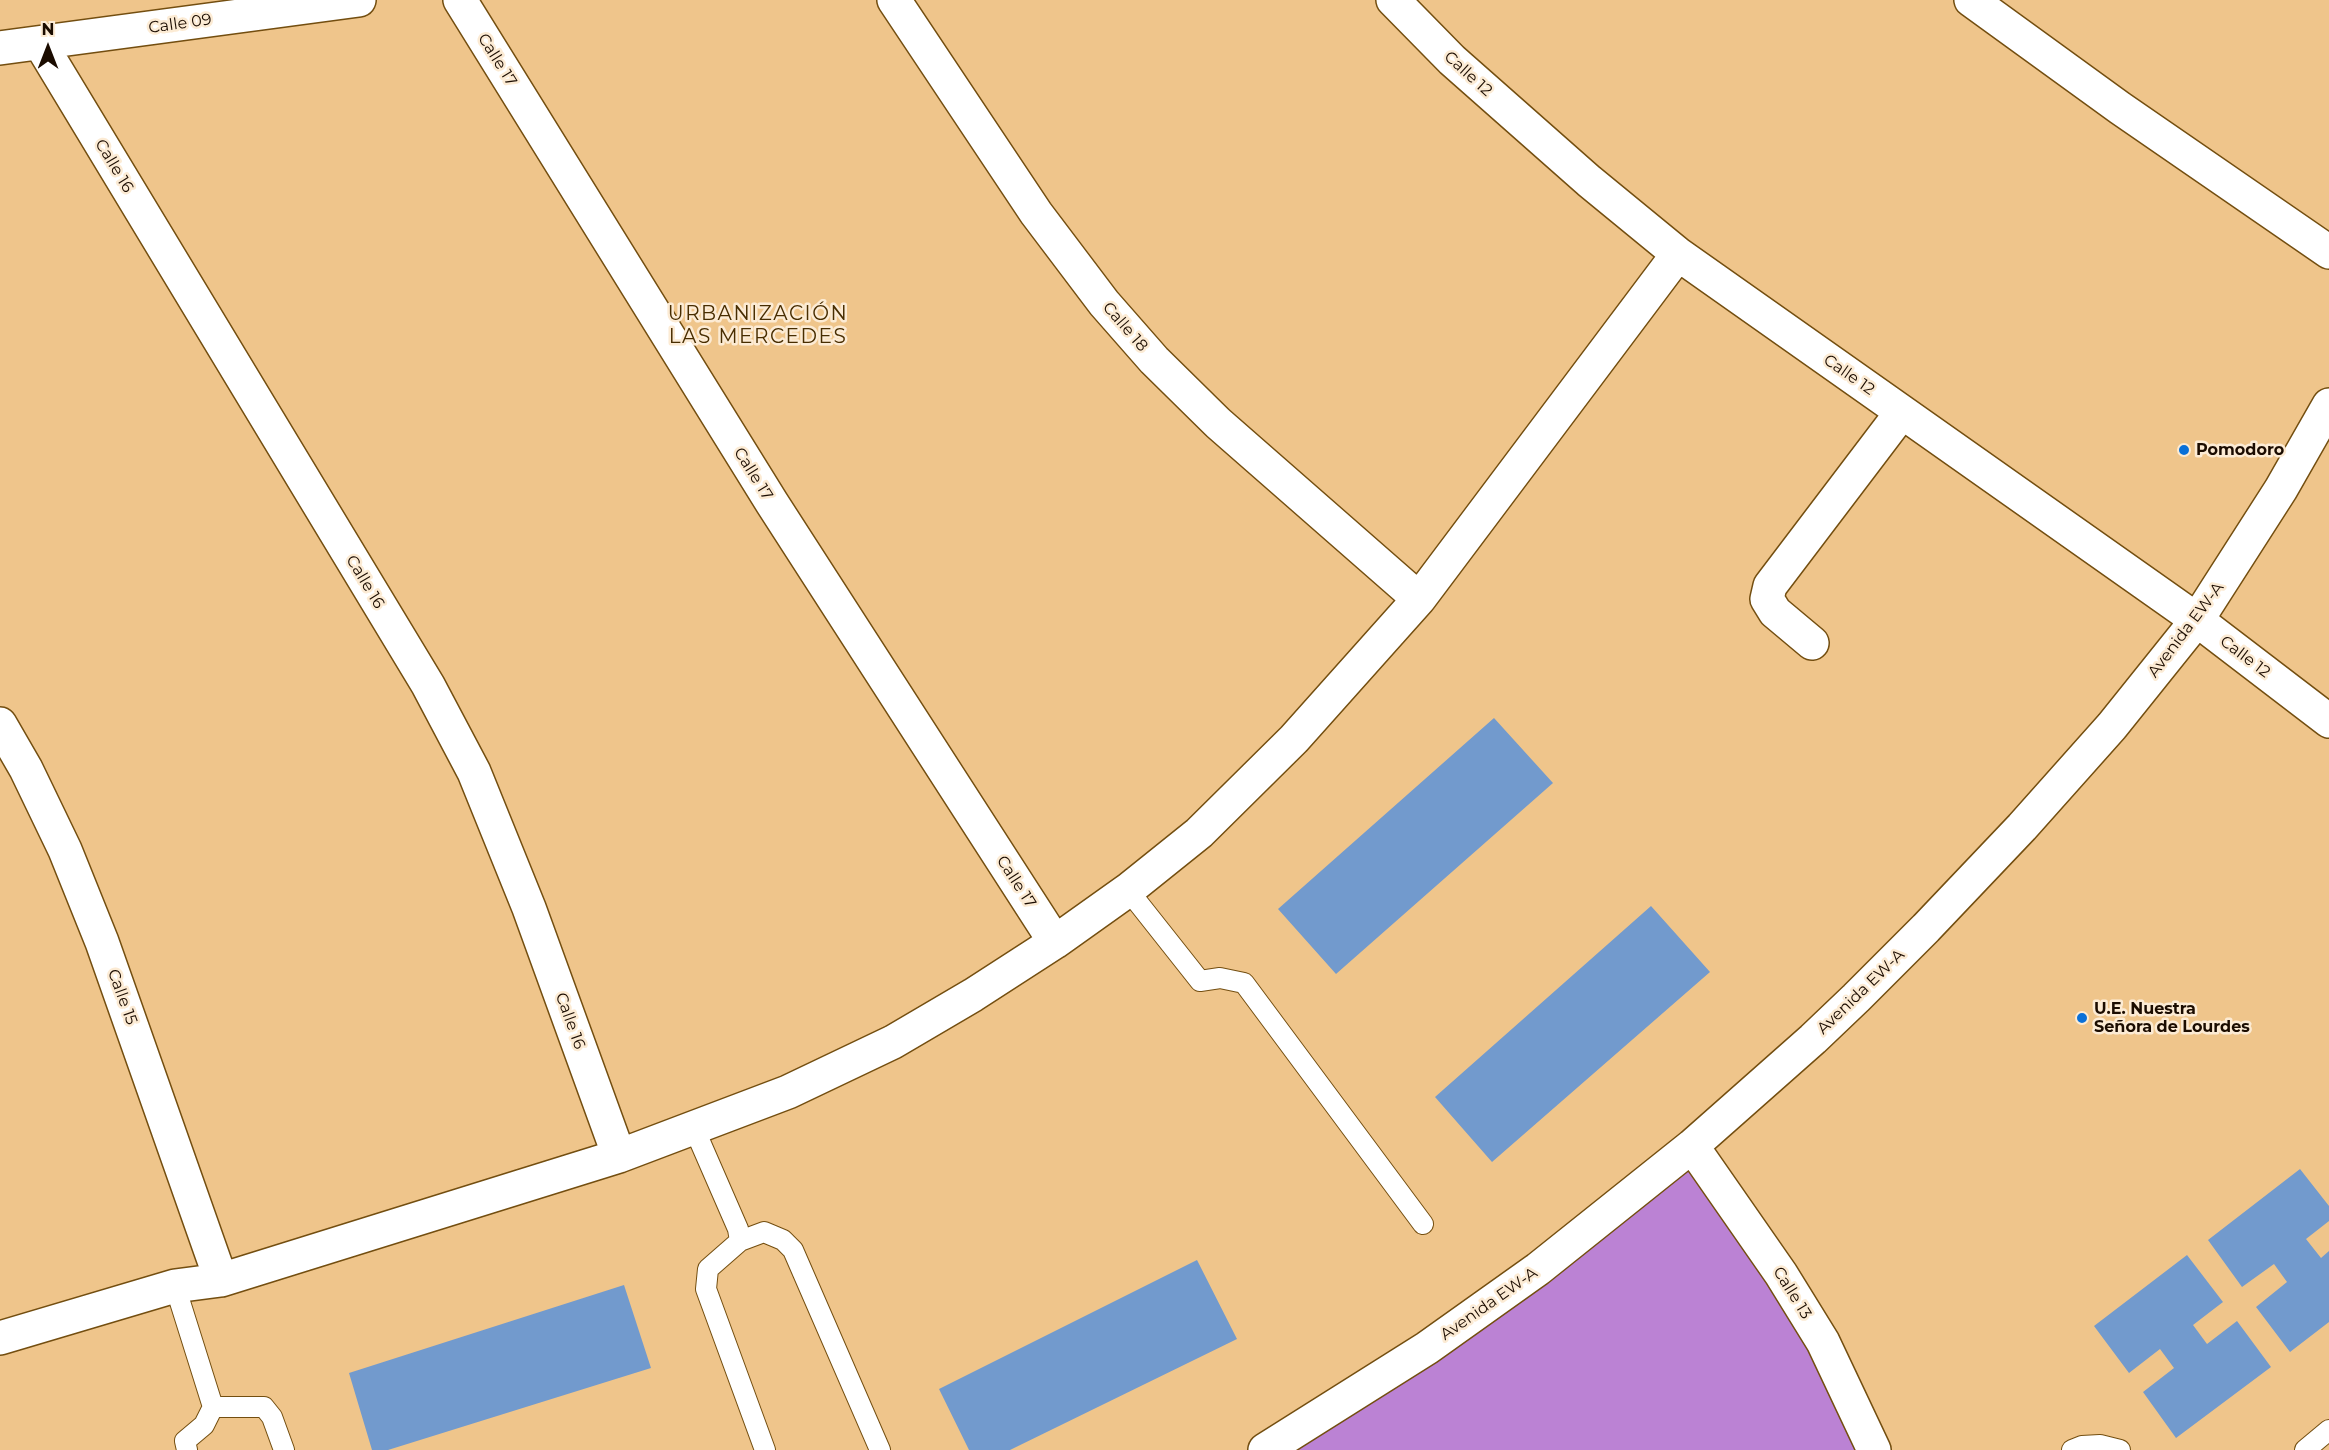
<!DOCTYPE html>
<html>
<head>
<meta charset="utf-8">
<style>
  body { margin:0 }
  #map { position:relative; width:2329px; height:1450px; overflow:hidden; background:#efc58b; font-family:Montserrat,sans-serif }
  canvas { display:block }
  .north { position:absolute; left:18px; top:18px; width:60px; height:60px; -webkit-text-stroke:4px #fcebd4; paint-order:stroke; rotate:0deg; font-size:16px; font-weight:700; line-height:24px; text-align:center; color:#1b0c00 }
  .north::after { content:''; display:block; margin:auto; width:21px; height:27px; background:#1b0c00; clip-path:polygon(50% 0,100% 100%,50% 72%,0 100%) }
</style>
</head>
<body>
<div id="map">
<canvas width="2329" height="1450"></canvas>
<div class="north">N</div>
</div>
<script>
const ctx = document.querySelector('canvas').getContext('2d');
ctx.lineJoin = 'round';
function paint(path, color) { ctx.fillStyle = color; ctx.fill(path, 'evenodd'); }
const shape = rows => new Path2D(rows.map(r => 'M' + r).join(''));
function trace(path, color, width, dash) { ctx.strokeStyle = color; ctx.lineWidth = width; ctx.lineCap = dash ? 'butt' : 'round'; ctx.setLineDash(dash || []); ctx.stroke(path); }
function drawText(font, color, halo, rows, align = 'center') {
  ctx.font = font + ' Montserrat,sans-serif'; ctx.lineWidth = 5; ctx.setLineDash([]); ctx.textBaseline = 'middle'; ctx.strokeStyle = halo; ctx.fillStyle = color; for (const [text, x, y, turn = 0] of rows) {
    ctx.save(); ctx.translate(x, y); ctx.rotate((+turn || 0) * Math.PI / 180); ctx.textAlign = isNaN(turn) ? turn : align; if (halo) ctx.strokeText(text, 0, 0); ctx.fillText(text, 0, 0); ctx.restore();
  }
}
paint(shape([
  [1692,1146,1874,1450,1265,1450]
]), '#bb82d4');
paint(shape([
  [1494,718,1553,783,1336,974,1278,909],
  [1651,906,1710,972,1492,1162,1435,1097],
  [2300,1169,2329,1206,2329,1221,2306,1239,2321,1258,2329,1251,2329,1322,2290,1352,2256,1307,2287,1282,2274,1264,2242,1287,2208,1240],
  [2187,1255,2223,1302,2193,1325,2207,1344,2237,1321,2271,1367,2176,1438,2143,1392,2174,1368,2160,1349,2129,1373,2094,1326],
  [1197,1260,1237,1339,1010,1450,969,1450,939,1389],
  [624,1285,651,1368,388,1450,372,1450,349,1373]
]), '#729acd');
const service = shape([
  [1128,890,1200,981,1220,978,1244,983,1423,1224],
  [694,1128,738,1229,740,1241,708,1269,706,1289,765,1450],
  [740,1241,764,1232,783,1240,793,1250,880,1450],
  [175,1286,213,1407,204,1425,185,1441,187,1450],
  [213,1407,264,1407,272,1417,284,1450],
  [2072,1450,2082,1446,2100,1445,2120,1450],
  [2305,1450,2329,1430]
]);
const minor = shape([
  [460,0,772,503,1055,942],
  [894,0,1036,213,1104,303,1154,360,1218,423,1419,599],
  [1393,0,1452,60,1589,181,1678,254,2197,620,2329,721],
  [1971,0,2120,108,2329,252],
  [40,43,428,685,474,772,529,908,619,1156],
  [0,48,359,0],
  [1812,643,1775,612,1767,599,1770,586,1902,412],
  [0,724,26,769,65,850,102,942,221,1280],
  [1692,1146,1781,1274,1823,1342,1874,1450],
  [0,1338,175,1286,221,1280,619,1156,788,1092,893,1042,973,995,1055,942,1128,890,1199,833,1294,739,1419,599,1678,254],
  [1265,1450,1427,1348,1538,1269,1692,1146,1813,1039,1856,998,1926,928,2022,827,2112,726,2197,620,2281,489,2329,405]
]);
trace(service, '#734e10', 22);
trace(minor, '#734e10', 36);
trace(service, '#fff', 20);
trace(minor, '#fff', 33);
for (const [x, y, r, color] of [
  [2184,450,6,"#0970d8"],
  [2082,1018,6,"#0970d8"]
]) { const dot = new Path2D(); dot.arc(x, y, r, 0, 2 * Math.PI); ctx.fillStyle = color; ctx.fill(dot); trace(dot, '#fcebd4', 2); }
drawText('16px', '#1b0c00', '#fcebd4', [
  ["Calle 09",180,24,-8],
  ["Calle 17",497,60,58],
  ["Calle 12",1468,74,42],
  ["Calle 16",114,166,59],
  ["Calle 18",1125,327,49],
  ["Calle 12",1849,375,35],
  ["Calle 17",753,474,58],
  ["Calle 16",365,582,59],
  ["Avenida EW-A",2186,630,-53],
  ["Calle 12",2245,657,37],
  ["Calle 17",1016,882,57],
  ["Avenida EW-A",1861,992,-44],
  ["Calle 15",122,997,70],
  ["Calle 16",570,1021,70],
  ["Calle 13",1792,1293,58],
  ["Avenida EW-A",1489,1304,-35]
]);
drawText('bold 16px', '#1b0c00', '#fcebd4', [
  ["Pomodoro",2196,450],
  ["U.E. Nuestra",2094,1009],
  ["Señora de Lourdes",2094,1027]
], 'left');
ctx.letterSpacing = '1.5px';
drawText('20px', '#482d00', '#fcebd4', [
  ["URBANIZACIÓN",758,314],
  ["LAS MERCEDES",758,337]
]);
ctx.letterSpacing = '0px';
</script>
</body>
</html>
